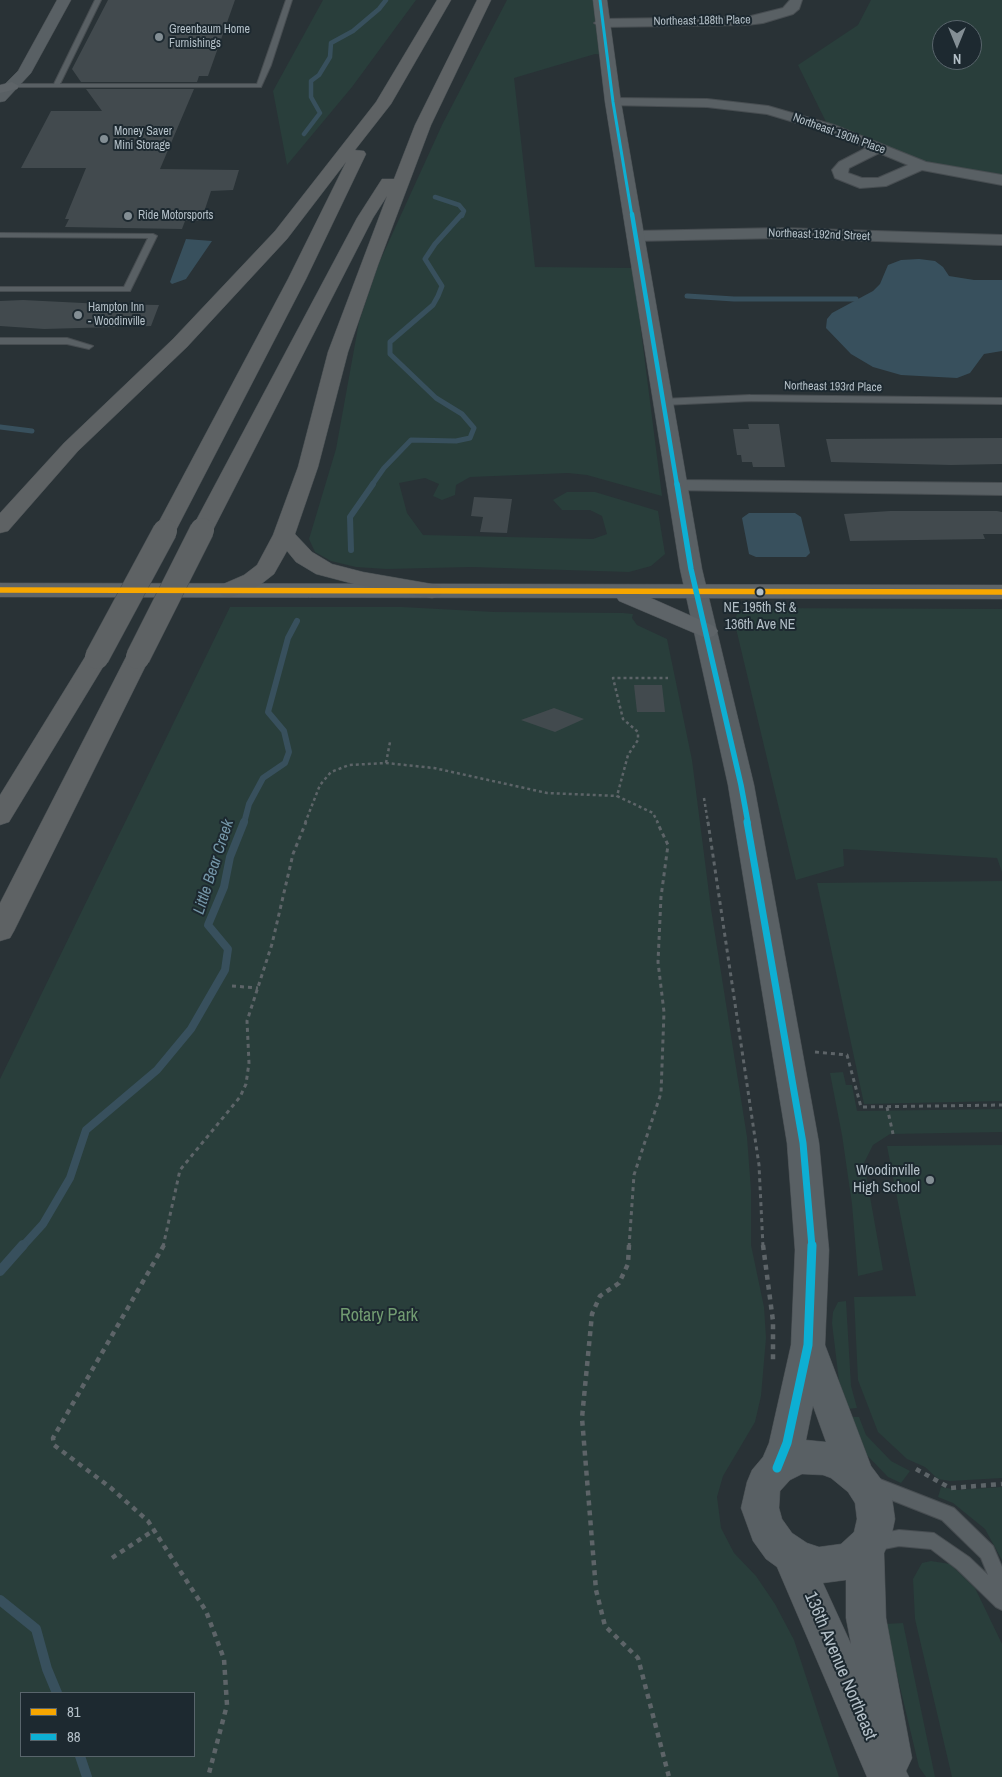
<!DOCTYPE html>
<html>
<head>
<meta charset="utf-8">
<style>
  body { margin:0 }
  #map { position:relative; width:1002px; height:1777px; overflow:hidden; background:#293236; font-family:"Archivo Narrow",sans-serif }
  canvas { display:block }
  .legend { position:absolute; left:20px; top:1692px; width:175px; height:65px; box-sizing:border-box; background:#1d2930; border:1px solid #59656c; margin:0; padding:6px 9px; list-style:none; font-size:15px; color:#b3bfc7 }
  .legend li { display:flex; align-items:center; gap:10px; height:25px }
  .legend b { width:25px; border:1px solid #59656c }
  .north { position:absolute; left:932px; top:20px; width:50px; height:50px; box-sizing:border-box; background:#1d2930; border:1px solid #59656c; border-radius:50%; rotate:180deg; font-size:14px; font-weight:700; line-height:20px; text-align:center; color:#b3bfc7 }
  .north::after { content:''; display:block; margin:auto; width:18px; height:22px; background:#838e94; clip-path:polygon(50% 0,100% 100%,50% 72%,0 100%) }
</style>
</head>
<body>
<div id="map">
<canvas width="1002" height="1777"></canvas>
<ul class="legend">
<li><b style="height:6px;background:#f7a600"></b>81</li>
<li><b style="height:6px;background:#0dafd3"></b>88</li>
</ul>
<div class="north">N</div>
</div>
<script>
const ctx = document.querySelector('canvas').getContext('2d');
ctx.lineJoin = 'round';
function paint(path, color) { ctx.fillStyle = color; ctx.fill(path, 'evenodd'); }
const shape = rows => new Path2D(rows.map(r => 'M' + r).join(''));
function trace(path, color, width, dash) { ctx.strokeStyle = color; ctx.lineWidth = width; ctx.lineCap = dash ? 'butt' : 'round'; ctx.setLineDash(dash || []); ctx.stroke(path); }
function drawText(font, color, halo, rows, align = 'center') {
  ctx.font = font + ' "Archivo Narrow",sans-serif'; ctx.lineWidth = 4; ctx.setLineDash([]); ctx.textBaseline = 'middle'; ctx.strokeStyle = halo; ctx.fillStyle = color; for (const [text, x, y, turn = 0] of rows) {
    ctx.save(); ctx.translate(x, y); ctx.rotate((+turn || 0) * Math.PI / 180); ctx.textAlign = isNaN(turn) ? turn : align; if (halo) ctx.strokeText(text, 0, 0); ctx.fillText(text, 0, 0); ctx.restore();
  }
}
paint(shape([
  [323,0,416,0,352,87,287,165,273,91],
  [507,0,600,0,605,55,595,54,514,78,535,267,633,268,662,496,587,475,568,473,470,477,456,485,455,495,442,500,433,496,439,484,425,478,399,483,407,513,423,535,593,539,607,534,602,516,590,510,562,510,553,500,567,492,595,492,658,511,665,554,651,566,629,572,471,567,387,569,356,567,331,561,315,552,309,539,336,449,359,322,379,263,442,125],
  [871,0,1002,0,1002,180,945,171,829,128,798,65,858,25],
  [942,30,972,30,972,60,942,60],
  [230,607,402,607,494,612,623,613,633,614,632,618,637,625,667,639,692,760,711,909,747,1137,751,1190,751,1245,764,1307,766,1338,761,1396,755,1422,723,1476,717,1497,721,1528,734,1553,756,1576,775,1604,794,1640,839,1777,0,1777,0,1079],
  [21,1693,194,1693,194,1756,21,1756],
  [746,608,1002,609,1002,872,997,858,843,849,844,866,796,880,734,620,739,611],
  [1002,881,1002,1101,864,1104,817,883],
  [843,1072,846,1085,852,1085,857,1111,1002,1109,1002,1132,890,1134,873,1145,864,1163,883,1270,858,1276,852,1204,842,1135,830,1073],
  [1002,1145,1002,1478,950,1481,938,1479,925,1467,907,1459,878,1432,858,1380,854,1297,916,1296,887,1146],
  [846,1301,851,1386,857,1408,847,1409,839,1381,832,1323,833,1312,838,1302],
  [849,1417,859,1417,866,1435,891,1461,910,1471,901,1483,888,1477,860,1448],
  [941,1487,958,1490,1002,1487,1002,1560,985,1529,953,1503,938,1497],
  [931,1561,950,1564,975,1588,1002,1644,1002,1777,952,1777,915,1619,913,1579,922,1563],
  [903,1623,935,1777,926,1777,919,1767,885,1624]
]), '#293e3b');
paint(shape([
  [186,239,212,241,186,279,172,284,170,282],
  [919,259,935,261,943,267,949,276,974,280,1002,280,1002,351,984,354,970,373,957,378,901,375,873,367,851,354,826,328,827,319,832,313,873,291,880,284,888,265,901,260],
  [749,513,795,513,801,517,810,553,806,557,756,557,749,554,742,518]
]), '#38505d');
trace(shape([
  [304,134,320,113,311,97,311,81,319,75,330,57,331,43,353,31,379,9,386,0],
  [435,197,459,205,464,211,462,216]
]), '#38505d', 4.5);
trace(shape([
  [687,296,734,299,856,299],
  [0,427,32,431],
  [372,485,384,468,411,440,456,441,470,438,474,428,462,414,436,398,390,354,390,342,433,305,438,296,442,286,425,259,435,244,462,214]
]), '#38505d', 5);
trace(shape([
  [351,550,350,517,373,484],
  [244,823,249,804,263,778,285,763,289,752,284,731,268,712,288,638,297,621]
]), '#38505d', 6);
trace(shape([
  [22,1247,43,1224,70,1178,86,1130,157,1070,191,1029,225,970,228,949,208,925,224,887,230,857,244,822]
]), '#38505d', 8);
trace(shape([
  [0,1271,23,1245],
  [0,1600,36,1629,47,1669,57,1693],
  [80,1756,87,1777]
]), '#38505d', 10);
paint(shape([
  [108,0,235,0,208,76,199,76,197,82,81,82,72,69],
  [86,89,194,89,160,169,239,170,233,190,211,191,201,221,185,221,182,229,65,227,69,219,65,219,86,168,21,168,51,111,102,111],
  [23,300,103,304,159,305,151,326,44,329,0,326,0,301],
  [748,424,779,424,785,467,753,467,752,462,742,462,741,455,737,455,733,429,749,429],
  [1002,438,1002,464,951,465,831,462,826,439],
  [474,497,512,499,507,533,480,532,483,517,471,516],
  [890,511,997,511,1002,512,1002,534,983,534,985,539,850,541,844,514],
  [634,685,662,685,665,712,637,712],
  [554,708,584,719,555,732,521,720]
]), '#424a4e');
const service = shape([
  [95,0,101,0,60,84,257,84,286,0,292,0,271,65,261,87,10,87,9,86,12,84,54,84,95,0],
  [0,233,153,234,157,236,130,291,0,291,0,287,124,287,148,238,0,237,0,233],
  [0,338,67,338,93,346,89,349,67,344,0,344,0,338],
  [750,395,1002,398,1002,404,750,401,663,405,659,402,663,399,750,395],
  [872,1476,954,1508,993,1546,1002,1567,1002,1610,996,1607,957,1569,931,1549,899,1546,874,1551,868,1549,865,1543,868,1537,874,1535,899,1530,934,1533,969,1557,988,1575,981,1558,942,1520,866,1490,864,1484,866,1478,872,1476]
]);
const minor = shape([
  [790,0,802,0,799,9,793,14,763,23,747,25,601,27,594,23,601,19,747,17,783,8,790,0],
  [613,98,707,99,768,106,834,125,926,162,1002,175,1002,185,922,170,886,186,860,188,835,178,832,170,839,162,866,148,824,131,767,114,707,107,608,105,606,102,613,98],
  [879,153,908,165,878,178,862,178,848,173,849,168,879,153],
  [781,228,1002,235,1002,245,781,238,635,241,627,236,635,231,781,228],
  [678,480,1002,483,1002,495,671,490,668,486,671,482,678,480]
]);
const tertiary = shape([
  [57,0,71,0,31,73,5,101,0,102,0,89,18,71,57,0],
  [593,0,607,0,621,102,702,569,754,785,819,1143,829,1250,825,1345,871,1466,886,1486,892,1498,895,1519,891,1538,884,1553,886,1618,912,1758,906,1771,909,1777,867,1777,777,1567,766,1559,753,1541,741,1508,747,1482,752,1470,763,1457,769,1443,791,1345,795,1250,787,1143,728,785,680,569,605,102,593,0],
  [813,1406,826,1442,806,1440,813,1406],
  [802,1474,823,1475,831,1478,848,1492,855,1503,857,1519,854,1532,841,1544,819,1547,807,1543,792,1533,782,1519,779,1508,780,1491,790,1480,802,1474],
  [846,1580,846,1618,851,1644,823,1583,846,1580]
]);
const secondary = shape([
  [12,82,19,86,17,89,0,93,0,85,12,82],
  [0,583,1002,585,1002,599,651,598,714,626,718,631,714,636,706,638,619,601,617,598,0,597,0,583]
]);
const motorway = shape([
  [437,0,451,0,391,104,355,150,364,151,366,154,306,279,173,536,165,538,157,536,154,531,288,279,346,162,287,239,187,347,78,451,8,531,0,533,0,513,64,443,173,339,275,231,376,102,437,0],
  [477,0,491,0,431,125,378,265,348,352,318,467,295,534,312,552,332,564,363,572,432,584,440,586,443,591,440,596,432,598,354,584,316,574,296,562,287,551,274,574,260,585,237,595,229,597,221,595,218,590,221,585,244,575,257,565,273,535,298,467,328,352,387,196,373,218,213,530,210,535,202,537,194,535,191,530,357,218,382,179,394,179,415,125,477,0],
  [97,650,105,652,109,657,9,822,0,825,0,795,85,657,89,652,97,650],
  [138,650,146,652,150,657,14,931,10,938,0,941,0,903,126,657,130,652,138,650]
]);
trace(service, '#474d51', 2);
trace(minor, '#474d51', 2);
trace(tertiary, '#474d51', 1);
trace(secondary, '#474d51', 1);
trace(motorway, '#464d51', 1);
trace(shape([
  [386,763,390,742],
  [704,798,708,823],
  [305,823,320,785,331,772,349,765,386,763,434,768,547,793,617,796],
  [658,823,653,813,617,796,628,755,638,740,638,732,623,719,613,678,668,678]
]), '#5d6468', 2.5, [3, 3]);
trace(shape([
  [708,822,759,1165,763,1247],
  [232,986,258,988],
  [815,1052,847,1055,861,1107,1002,1105],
  [887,1107,893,1134],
  [163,1247,180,1170,240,1097,246,1084,249,1063,247,1021,272,944,293,854,306,822],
  [629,1247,634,1175,661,1093,664,1012,658,962,661,897,668,845,657,822]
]), '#5d6468', 3, [4, 4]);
trace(shape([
  [164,1245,53,1438,54,1445,111,1488,148,1521,206,1611,224,1659,227,1705,208,1777],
  [629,1245,628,1264,619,1283,600,1296,592,1314,582,1418,596,1590,605,1626,638,1658,669,1777],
  [763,1245,773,1321,773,1360],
  [916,1469,950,1488,1002,1484],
  [112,1558,154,1530]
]), '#5d6468', 4.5, [5, 5]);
paint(service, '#596064');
paint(minor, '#596064');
paint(tertiary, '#596064');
paint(secondary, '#5e6468');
paint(motorway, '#5e6264');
const motorwayBridge = shape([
  [97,657,165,531],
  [138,657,202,530]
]);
trace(motorwayBridge, '#464d51', 25, []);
trace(motorwayBridge, '#5e6264', 24);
trace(shape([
  [0,590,1002,592]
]), '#f7a600', 5.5);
trace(shape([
  [600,0,613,102,632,216]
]), '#0dafd3', 3);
trace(shape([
  [632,214,677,485]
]), '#0dafd3', 4.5);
trace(shape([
  [677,484,691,569,741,785,748,823]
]), '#0dafd3', 5.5);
trace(shape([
  [747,822,803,1143,812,1247]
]), '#0dafd3', 7);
trace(shape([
  [777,1468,787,1443,808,1345,812,1245]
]), '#0dafd3', 9);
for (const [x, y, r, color] of [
  [159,37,5,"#838e94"],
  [104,139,5,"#838e94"],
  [128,216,5,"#838e94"],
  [78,315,5,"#838e94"],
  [760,592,4.5,"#b3bfc7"],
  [930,1180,5,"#838e94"]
]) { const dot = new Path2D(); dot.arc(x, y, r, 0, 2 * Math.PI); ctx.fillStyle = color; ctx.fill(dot); trace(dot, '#1d2930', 2); }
drawText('12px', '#b3bfc7', '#1d2930', [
  ["Northeast 188th Place",702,21,-1],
  ["Northeast 190th Place",839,134,20],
  ["Northeast 192nd Street",819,235,2],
  ["Northeast 193rd Place",833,387,1]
]);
drawText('12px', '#b3bfc7', '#1d2930', [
  ["Greenbaum Home",169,30],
  ["Furnishings",169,44],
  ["Money Saver",114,132],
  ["Mini Storage",114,146],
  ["Ride Motorsports",138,216],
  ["Hampton Inn",88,308],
  ["- Woodinville",88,322]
], 'left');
drawText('14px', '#b3bfc7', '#1d2930', [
  ["NE 195th St &",760,608],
  ["136th Ave NE",760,625]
]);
drawText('15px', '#b3bfc7', '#1d2930', [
  ["Woodinville",920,1171],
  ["High School",920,1188]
], 'right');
drawText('italic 16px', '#7597a9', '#1d2930', [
  ["Little Bear Creek",214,867,-72]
]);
drawText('18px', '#729c72', '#1d2930', [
  ["Rotary Park",379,1316]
]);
drawText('18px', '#b3bfc7', '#1d2930', [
  ["136th Avenue Northeast",840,1666,67]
]);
</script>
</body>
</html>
